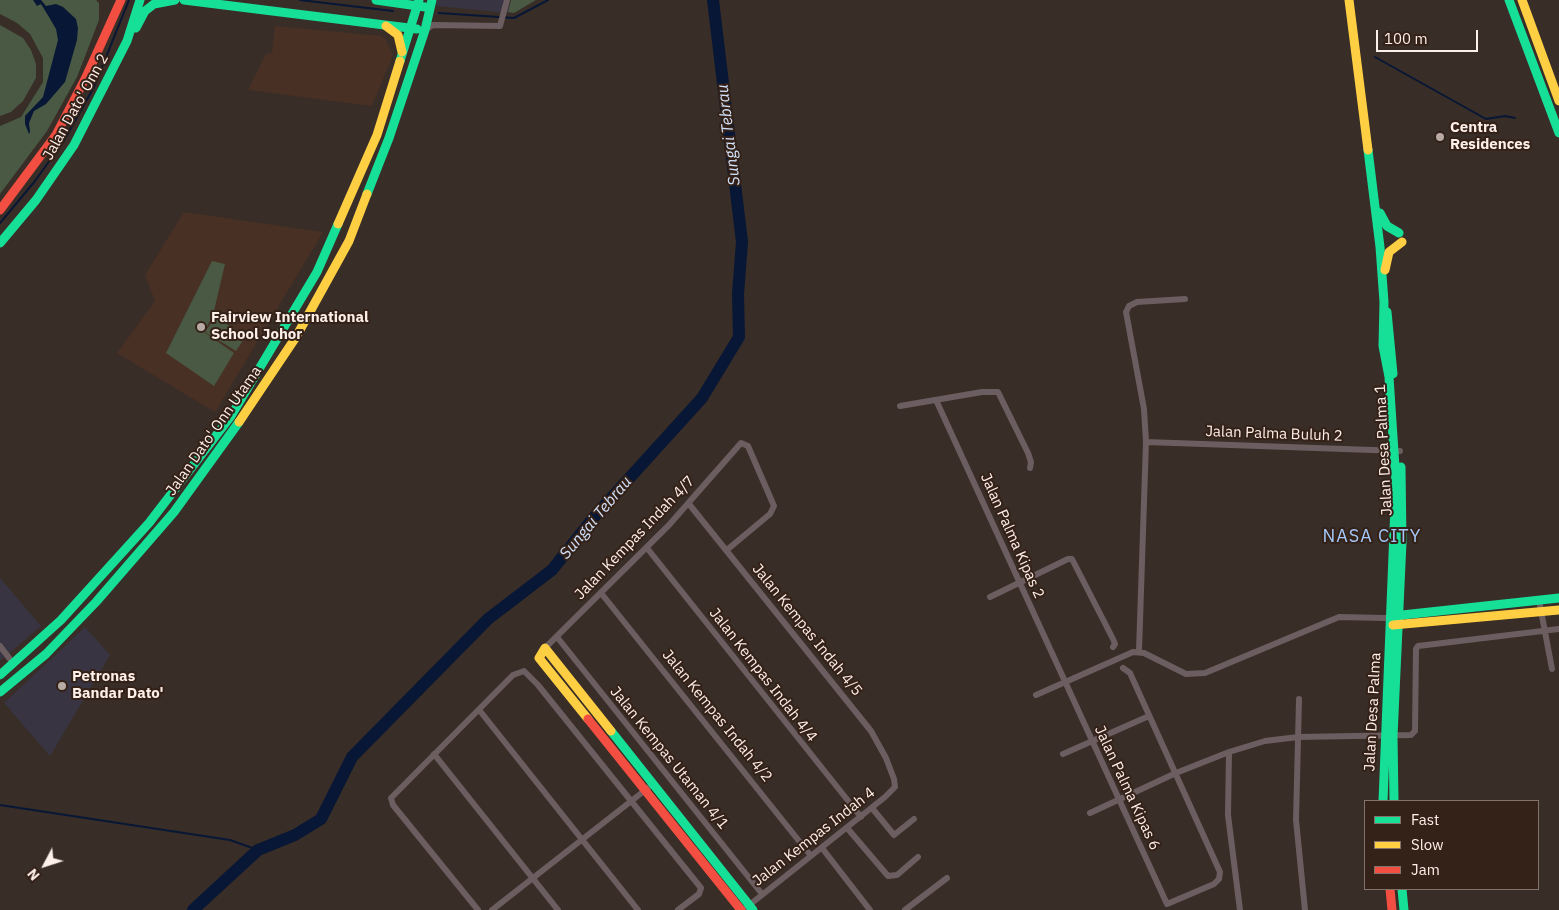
<!DOCTYPE html>
<html>
<head>
<meta charset="utf-8">
<style>
  body { margin:0 }
  #map { position:relative; width:1559px; height:910px; overflow:hidden; background:#382d27; font-family:"IBM Plex Sans",sans-serif }
  canvas { display:block }
  .legend { position:absolute; left:1364px; top:800px; width:175px; height:90px; box-sizing:border-box; background:#342117; border:1px solid #84736b; margin:0; padding:6px 9px; list-style:none; font-size:15px; color:#fdefe9 }
  .legend li { display:flex; align-items:center; gap:10px; height:25px }
  .legend b { width:25px; border:1px solid #84736b }
  .north { position:absolute; left:20px; top:840px; width:50px; height:50px; -webkit-text-stroke:4px #342117; paint-order:stroke; rotate:230deg; font-size:14px; font-weight:700; line-height:20px; text-align:center; color:#fdefe9 }
  .north::after { content:''; display:block; margin:auto; width:18px; height:22px; background:#fdefe9; clip-path:polygon(50% 0,100% 100%,50% 72%,0 100%) }
  .scale { position:absolute; left:1376px; top:30px; width:102px; height:22px; box-sizing:border-box; border:2px solid #fdefe9; border-top:0; padding-left:6px; font-size:15px; line-height:18px; white-space:nowrap; color:#fdefe9; -webkit-text-stroke:4px #342117; paint-order:stroke }
</style>
</head>
<body>
<div id="map">
<canvas width="1559" height="910"></canvas>
<ul class="legend">
<li><b style="height:6px;background:#16e098"></b>Fast</li>
<li><b style="height:6px;background:#ffcf43"></b>Slow</li>
<li><b style="height:6px;background:#f24e42"></b>Jam</li>
</ul>
<div class="north">N</div>
<div class="scale">100 m</div>
</div>
<script>
const ctx = document.querySelector('canvas').getContext('2d');
ctx.lineJoin = 'round';
function paint(path, color) { ctx.fillStyle = color; ctx.fill(path, 'evenodd'); }
const shape = rows => new Path2D(rows.map(r => 'M' + r).join(''));
function trace(path, color, width, dash) { ctx.strokeStyle = color; ctx.lineWidth = width; ctx.lineCap = dash ? 'butt' : 'round'; ctx.setLineDash(dash || []); ctx.stroke(path); }
function drawText(font, color, halo, rows, align = 'center') {
  ctx.font = font + ' "IBM Plex Sans",sans-serif'; ctx.lineWidth = 4; ctx.setLineDash([]); ctx.textBaseline = 'middle'; ctx.strokeStyle = halo; ctx.fillStyle = color; for (const [text, x, y, turn = 0] of rows) {
    ctx.save(); ctx.translate(x, y); ctx.rotate((+turn || 0) * Math.PI / 180); ctx.textAlign = isNaN(turn) ? turn : align; if (halo) ctx.strokeText(text, 0, 0); ctx.fillText(text, 0, 0); ctx.restore();
  }
}
paint(shape([
  [437,0,510,0,508,13,436,6],
  [0,578,41,626,0,661],
  [85,627,110,655,50,756,4,703]
]), '#383442');
paint(shape([
  [275,26,381,36,385,39,393,55,372,106,248,90,266,54,272,53],
  [184,212,323,232,215,412,117,353,155,301,145,275]
]), '#483024');
paint(shape([
  [0,0,96,0,99,3,99,20,77,77,47,131,0,194,0,126,21,117,43,82,43,58,30,34,17,23,0,14],
  [511,0,536,0,514,13,508,12],
  [0,25,23,38,31,50,36,64,36,78,23,101,11,112,0,116],
  [212,261,225,264,213,315,204,332,234,353,214,386,166,353],
  [215,317,246,336,236,351,205,332]
]), '#495943');
paint(shape([
  [33,0,41,0,46,6,56,4,63,7,76,19,78,28,77,40,65,82,46,104,34,111,29,123,30,132,29,134,25,124,25,116,43,97,58,40,56,29,49,17,41,4,37,6]
]), '#081735');
trace(shape([
  [300,0,393,11],
  [439,13,514,18,548,0],
  [1375,57,1486,119,1505,116,1515,118],
  [0,223,35,181,63,142,94,87,129,0],
  [0,805,230,840,258,850]
]), '#081735', 2);
trace(shape([
  [193,910,258,850,295,835,321,819,352,757,488,619,552,570,595,516,702,398,739,337,738,294,742,242,713,0]
]), '#081735', 12);
trace(shape([
  [425,30,433,25,500,26,507,0],
  [936,400,1167,904,1214,884,1219,879,1220,872,1130,673,1123,668],
  [900,406,982,392,998,392,1028,453,1031,462,1030,468],
  [1146,442,1400,451],
  [689,504,871,731,886,758,894,779,895,787,885,797,743,910],
  [647,548,861,817],
  [601,593,811,856],
  [990,597,1068,559,1072,559,1113,639,1115,644,1113,647],
  [1539,600,1552,669],
  [557,637,762,894],
  [0,646,13,663],
  [545,648,669,525,741,443,748,446,774,506,770,514,728,549],
  [1139,651,1146,442,1144,409,1126,312,1129,306,1137,302,1185,299],
  [1036,695,1133,652,1144,653,1186,674,1205,673,1339,617,1385,618,1391,616],
  [1299,699,1296,820,1305,910],
  [480,711,638,910],
  [1229,752,1228,815,1240,910],
  [434,754,558,910],
  [1063,754,1149,716],
  [872,808,894,835,914,819],
  [1090,813,1176,773,1229,752,1265,741,1298,737,1411,735,1415,731,1416,649,1418,646,1559,629],
  [848,829,888,876,897,875,918,857],
  [822,848,870,910],
  [478,910,393,805,391,798,513,675,524,671,538,685,701,888,699,894,678,910],
  [492,910,653,784],
  [905,910,947,878]
]), '#6c5d60', 6);
trace(shape([
  [184,0,417,29],
  [376,0,425,7],
  [1509,0,1559,133],
  [136,28,145,11,154,4,175,0],
  [400,61,419,0],
  [1368,150,1380,247,1384,302,1383,346,1389,377,1396,482,1383,801],
  [367,194,389,138,425,30,432,0],
  [1380,213,1387,226,1399,233],
  [0,243,36,200,74,145,127,41,140,0],
  [1387,312,1393,374],
  [1393,616,1559,598],
  [0,675,61,620,149,523,231,416,317,272,338,224],
  [0,692,46,654,96,602,174,512,239,422],
  [611,731,753,910],
  [1394,801,1393,736,1402,542,1401,467],
  [1402,889,1404,910]
]), '#16e098', 9);
trace(shape([
  [1349,0,1368,150],
  [1522,0,1559,101],
  [386,26,398,35,402,52],
  [338,224,377,135,400,61],
  [1385,270,1389,252,1402,242],
  [239,422,296,337,349,241,367,194],
  [1393,625,1559,610],
  [588,719,539,658,545,648,611,731]
]), '#ffcf43', 9);
trace(shape([
  [0,210,56,135,86,77,121,0],
  [588,719,741,910],
  [1390,889,1392,910]
]), '#f24e42', 9);
for (const [x, y, r, color] of [
  [1440,137,5,"#b8aba5"],
  [201,327,5,"#b8aba5"],
  [62,686,5,"#b8aba5"]
]) { const dot = new Path2D(); dot.arc(x, y, r, 0, 2 * Math.PI); ctx.fillStyle = color; ctx.fill(dot); trace(dot, '#342117', 2); }
drawText('15px', '#fdefe9', '#342117', [
  ["Jalan Dato' Onn 2",76,107,-61],
  ["Jalan Dato' Onn Utama",214,431,-55],
  ["Jalan Palma Buluh 2",1274,434,2],
  ["Jalan Desa Palma 1",1384,450,-93],
  ["Jalan Palma Kipas 2",1012,536,66],
  ["Jalan Kempas Indah 4/7",635,538,-46],
  ["Jalan Kempas Indah 4/5",807,630,51],
  ["Jalan Kempas Indah 4/4",763,675,52],
  ["Jalan Desa Palma",1373,712,-87],
  ["Jalan Kempas Indah 4/2",717,716,51],
  ["Jalan Kempas Utaman 4/1",669,758,51],
  ["Jalan Palma Kipas 6",1127,788,65],
  ["Jalan Kempas Indah 4",814,837,-38]
]);
drawText('bold 15px', '#fdefe9', '#342117', [
  ["Centra",1450,128],
  ["Residences",1450,145],
  ["Fairview International",211,318],
  ["School Johor",211,335],
  ["Petronas",72,677],
  ["Bandar Dato'",72,694]
], 'left');
drawText('italic 16px', '#d2e2fc', '#342117', [
  ["Sungai Tebrau",729,135,-97],
  ["Sungai Tebrau",596,518,-50]
]);
ctx.letterSpacing = '1px';
drawText('18px', '#a4c8f9', '#342117', [
  ["NASA CITY",1372,537]
]);
ctx.letterSpacing = '0px';
</script>
</body>
</html>
